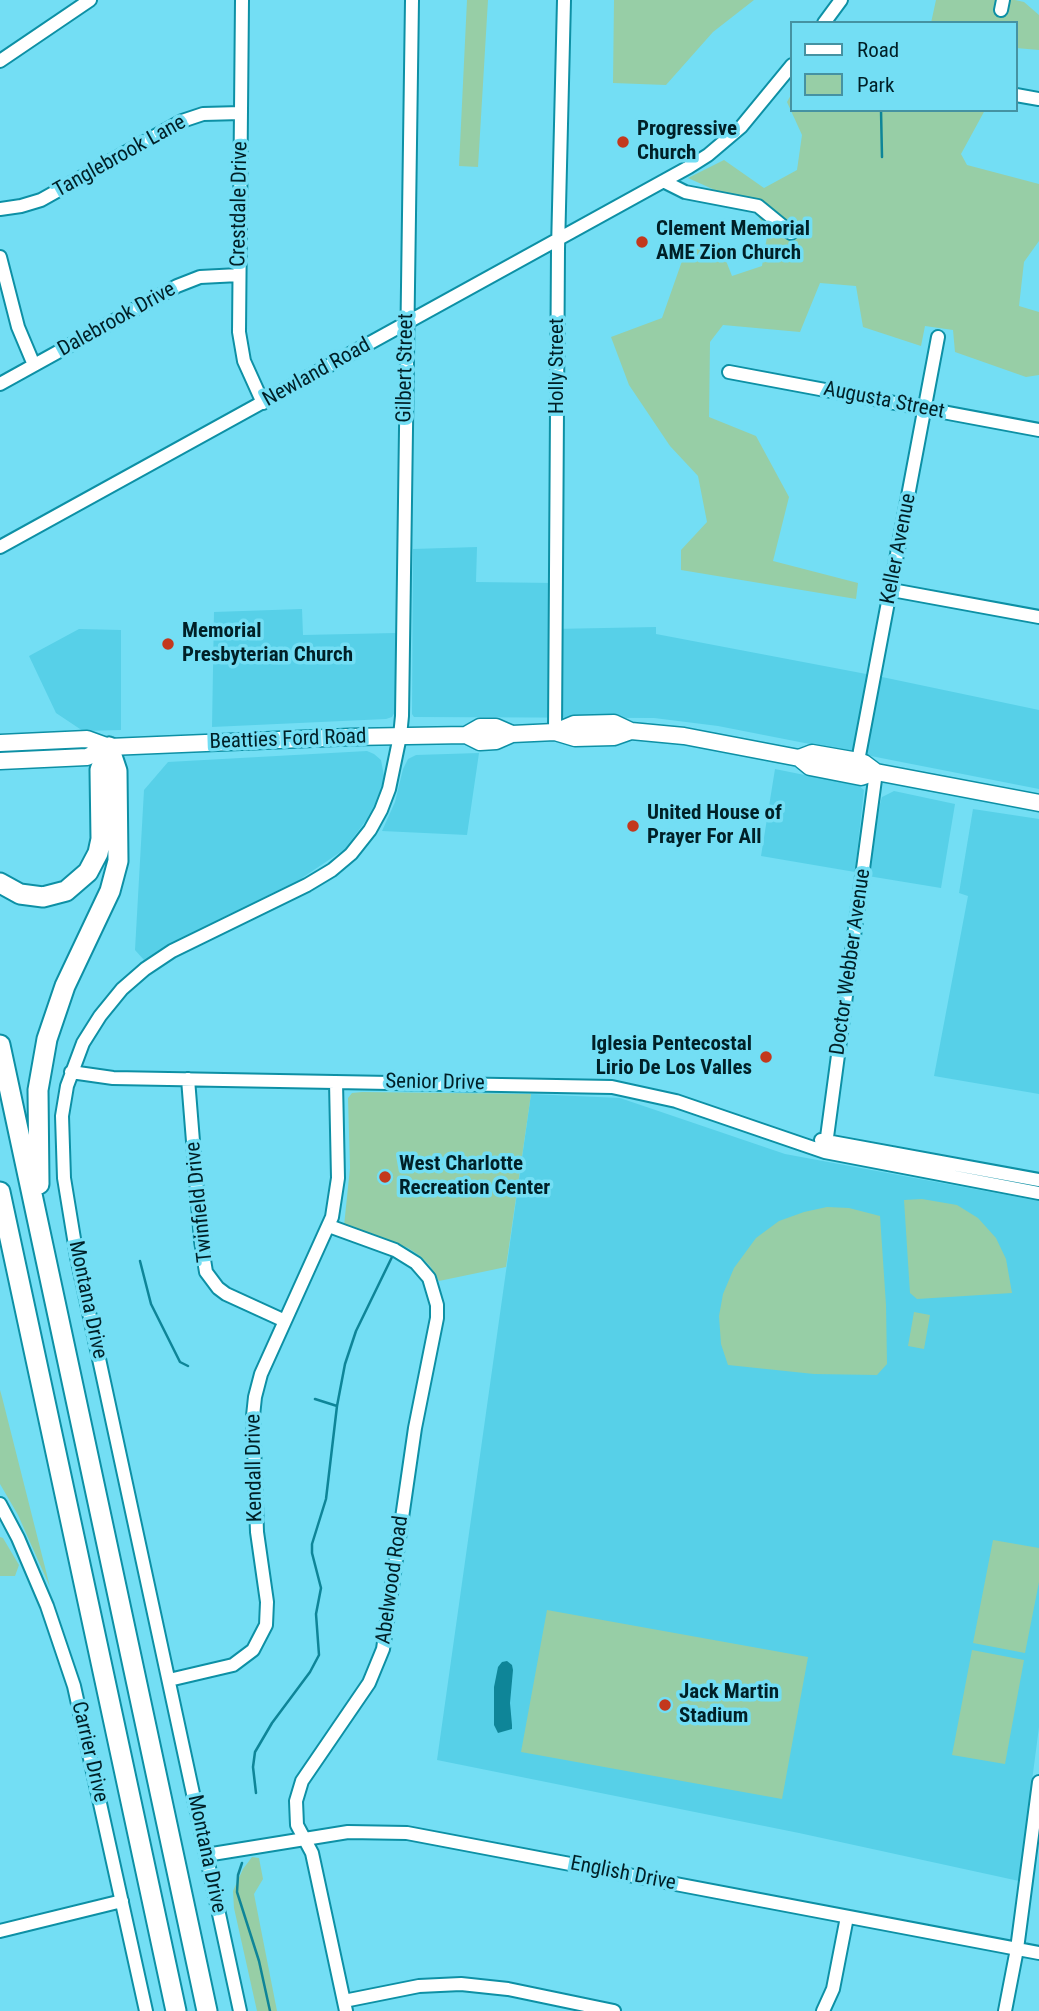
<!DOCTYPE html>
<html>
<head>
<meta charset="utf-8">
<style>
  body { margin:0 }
  #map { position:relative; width:1039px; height:2011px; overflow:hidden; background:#73def4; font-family:"Roboto Condensed",sans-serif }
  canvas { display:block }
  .legend { position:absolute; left:790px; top:21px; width:228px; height:91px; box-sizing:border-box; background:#73def4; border:2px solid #4592a2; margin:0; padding:9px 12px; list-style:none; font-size:21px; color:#002027 }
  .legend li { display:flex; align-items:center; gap:14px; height:35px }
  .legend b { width:35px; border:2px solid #4592a2 }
</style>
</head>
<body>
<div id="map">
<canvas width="1039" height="2011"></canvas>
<ul class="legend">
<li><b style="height:9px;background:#fff"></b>Road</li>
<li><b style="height:19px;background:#97cea6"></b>Park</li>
</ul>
</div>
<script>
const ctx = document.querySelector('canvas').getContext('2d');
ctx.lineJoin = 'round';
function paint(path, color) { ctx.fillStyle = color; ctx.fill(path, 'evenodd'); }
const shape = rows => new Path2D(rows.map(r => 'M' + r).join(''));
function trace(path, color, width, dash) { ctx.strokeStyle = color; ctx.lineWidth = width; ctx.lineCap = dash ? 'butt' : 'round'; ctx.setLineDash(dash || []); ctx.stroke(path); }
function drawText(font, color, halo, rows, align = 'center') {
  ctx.font = font + ' "Roboto Condensed",sans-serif'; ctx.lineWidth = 7; ctx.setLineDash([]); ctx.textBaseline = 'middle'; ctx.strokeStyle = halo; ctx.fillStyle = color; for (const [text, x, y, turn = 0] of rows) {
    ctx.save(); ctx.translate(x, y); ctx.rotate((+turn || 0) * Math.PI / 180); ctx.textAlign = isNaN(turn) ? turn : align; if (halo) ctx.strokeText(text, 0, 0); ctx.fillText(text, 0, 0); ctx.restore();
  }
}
paint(shape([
  [477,547,476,582,554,583,553,629,656,627,656,634,882,677,1039,710,1039,789,718,726,654,718,414,717,412,714,413,549],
  [302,609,303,635,396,633,395,712,392,717,386,719,212,727,214,612],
  [79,629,121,630,121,730,83,731,56,713,29,656],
  [367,751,374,754,381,760,384,776,378,798,367,819,345,849,299,880,195,931,144,960,135,950,144,790,168,762],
  [479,753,467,835,382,831,395,802,403,769,408,759,416,755],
  [775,769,859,786,864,790,855,872,761,856],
  [894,791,955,804,941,888,868,876,880,804,882,797],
  [973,809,1039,819,1039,1094,934,1076,968,896,959,893],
  [531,1094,620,1098,785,1154,1039,1201,1039,1727,1019,1881,799,1833,437,1760]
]), '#57d0e8');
paint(shape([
  [467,0,488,0,478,167,459,166],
  [614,0,754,0,713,32,666,85,613,83],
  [936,0,1015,0,1024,2,1039,15,1039,50,1016,48,1016,23,931,23],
  [792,93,792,110,985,110,961,154,967,165,1039,184,1039,241,1024,262,1019,306,1039,312,1039,375,1026,377,955,352,953,330,925,326,921,346,863,327,856,286,820,283,800,332,723,325,710,342,709,417,756,436,789,497,773,561,858,583,856,599,681,570,681,550,707,522,698,476,670,446,629,385,611,337,662,318,688,244,719,243,732,276,762,266,768,231,745,197,717,191,688,178,724,160,764,188,797,170,802,135,787,102],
  [362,1092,531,1094,506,1267,439,1281,430,1266,420,1256,408,1248,344,1226,350,1168,348,1098,352,1093],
  [922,1199,957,1205,978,1218,996,1238,1006,1259,1012,1293,917,1299,910,1293,904,1200],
  [827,1207,849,1208,880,1216,886,1305,887,1364,877,1375,814,1374,728,1365,721,1344,719,1316,723,1294,734,1268,756,1238,779,1221,804,1212],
  [914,1312,930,1315,924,1349,908,1346],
  [0,1390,2,1397,50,1587,18,1515,0,1484],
  [0,1537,3,1538,19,1565,15,1576,0,1576],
  [993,1540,1039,1548,1039,1582,1025,1653,973,1643],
  [547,1610,808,1657,782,1799,521,1752],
  [972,1650,1024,1660,1005,1764,952,1755],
  [252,1857,259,1858,263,1879,254,1894,277,2011,257,2011,234,1908,233,1891,243,1869]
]), '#97cea6');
paint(shape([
  [507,1661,512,1665,513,1670,510,1703,512,1725,512,1729,498,1733,494,1725,494,1687,498,1667,502,1662]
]), '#0e8598');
trace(shape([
  [881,110,882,157],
  [140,1261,151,1304,180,1362,188,1366],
  [315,1399,337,1406],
  [256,1793,253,1767,255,1752,272,1723,310,1672,319,1655,316,1614,321,1588,312,1553,312,1544,326,1499,337,1406,345,1364,356,1331,392,1257],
  [242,1863,238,1875,237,1892,259,1961,270,2011]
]), '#0e8598', 2.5);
const minor = shape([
  [242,0,239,332,244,361,263,403],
  [1001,10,1003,0],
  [824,23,841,0],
  [0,61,90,0],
  [1016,95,1039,99],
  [665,182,685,192,758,206,791,233],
  [0,209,21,206,41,200,182,121,203,114,241,113],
  [0,257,18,327,34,365],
  [729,372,1039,430],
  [0,384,177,286,200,277,239,275],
  [0,547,689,167,708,155,741,127,792,65],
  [892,590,1039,617],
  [555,732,558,249,564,0],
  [858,761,938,337],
  [71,1072,113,1078,612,1087,676,1101,825,1152,1039,1193],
  [188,1079,201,1241,206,1272,218,1288,226,1294,285,1321],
  [821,1140,1039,1180],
  [825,1152,876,772],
  [329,1226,395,1250,416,1263,429,1278,437,1305,437,1318,415,1428,383,1649,369,1683,302,1781,296,1801,297,1825,312,1853,346,2011],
  [0,1504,18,1538,47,1606,74,1686,146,2011],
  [169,1680,233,1665,253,1650,266,1625,267,1602,257,1532,253,1416,255,1397,261,1374,332,1217,338,1178,336,1082],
  [206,1855,348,1832,407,1833,1039,1953],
  [0,1931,122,1901],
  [344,2001,419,1986,461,1984,508,1989,614,2011],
  [240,2011,77,1257,64,1178,62,1116,67,1086,83,1043,100,1016,122,989,145,969,172,951,307,885,332,870,351,854,370,830,381,810,389,789,400,736,402,716,412,0],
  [823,2011,833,1989,847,1917],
  [1005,2011,1017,1949,1039,1782]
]);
const major = shape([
  [555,732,574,724,614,723,631,731,684,736,799,758,810,767,861,777,876,772],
  [466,735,480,742,496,741,512,734,555,732,575,738,614,737,631,731],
  [0,743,87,739,109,747,350,737,466,735,480,727,496,727,512,734],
  [799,758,812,753,858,761,864,763,876,772,1039,803],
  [0,761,87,757,109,747]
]);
const highway = shape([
  [0,883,20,894,43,897,66,891,88,872,98,853,101,839,100,770,109,747],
  [0,1045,207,2011],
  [39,1184,38,1090,47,1039,65,986,110,891,118,861,117,771,109,747],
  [0,1192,176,2011]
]);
trace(minor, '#0d90a5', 16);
trace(major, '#0d90a5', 19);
trace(highway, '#0d90a5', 23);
trace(minor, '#fff', 12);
trace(major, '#fff', 16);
trace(highway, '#fff', 19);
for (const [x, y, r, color] of [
  [623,142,7,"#c3381d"],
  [642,242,7,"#c3381d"],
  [168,644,7,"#c3381d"],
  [633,826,7,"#c3381d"],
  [766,1057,7,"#c3381d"],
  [385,1177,7,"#c3381d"],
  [665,1705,7,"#c3381d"]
]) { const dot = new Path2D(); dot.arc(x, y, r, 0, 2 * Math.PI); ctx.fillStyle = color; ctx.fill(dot); trace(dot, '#73def4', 2.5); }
drawText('bold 21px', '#002027', '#73def4', [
  ["Progressive",637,130],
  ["Church",637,154],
  ["Clement Memorial",656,230],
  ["AME Zion Church",656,254],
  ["Memorial",182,632],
  ["Presbyterian Church",182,656],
  ["United House of",647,814],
  ["Prayer For All",647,838],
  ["Iglesia Pentecostal",752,1045,"right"],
  ["Lirio De Los Valles",752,1069,"right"],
  ["West Charlotte",399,1165],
  ["Recreation Center",399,1189],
  ["Jack Martin",679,1693],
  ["Stadium",679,1717]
], 'left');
drawText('21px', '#002027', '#73def4', [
  ["Tanglebrook Lane",120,157,-29],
  ["Crestdale Drive",240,204,-89],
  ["Dalebrook Drive",117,320,-29],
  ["Holly Street",558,366,-90],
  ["Gilbert Street",406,368,-89],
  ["Newland Road",317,373,-29],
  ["Augusta Street",884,401,11],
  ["Keller Avenue",899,549,-79],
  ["Beatties Ford Road",288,740,-2],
  ["Doctor Webber Avenue",851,962,-82],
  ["Senior Drive",435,1083,1],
  ["Twinfield Drive",200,1202,-96],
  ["Montana Drive",87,1300,78],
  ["Kendall Drive",255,1468,-91],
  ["Abelwood Road",393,1580,-82],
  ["Carrier Drive",89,1752,77],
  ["Montana Drive",206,1854,78],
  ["English Drive",623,1874,11]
]);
</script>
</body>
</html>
